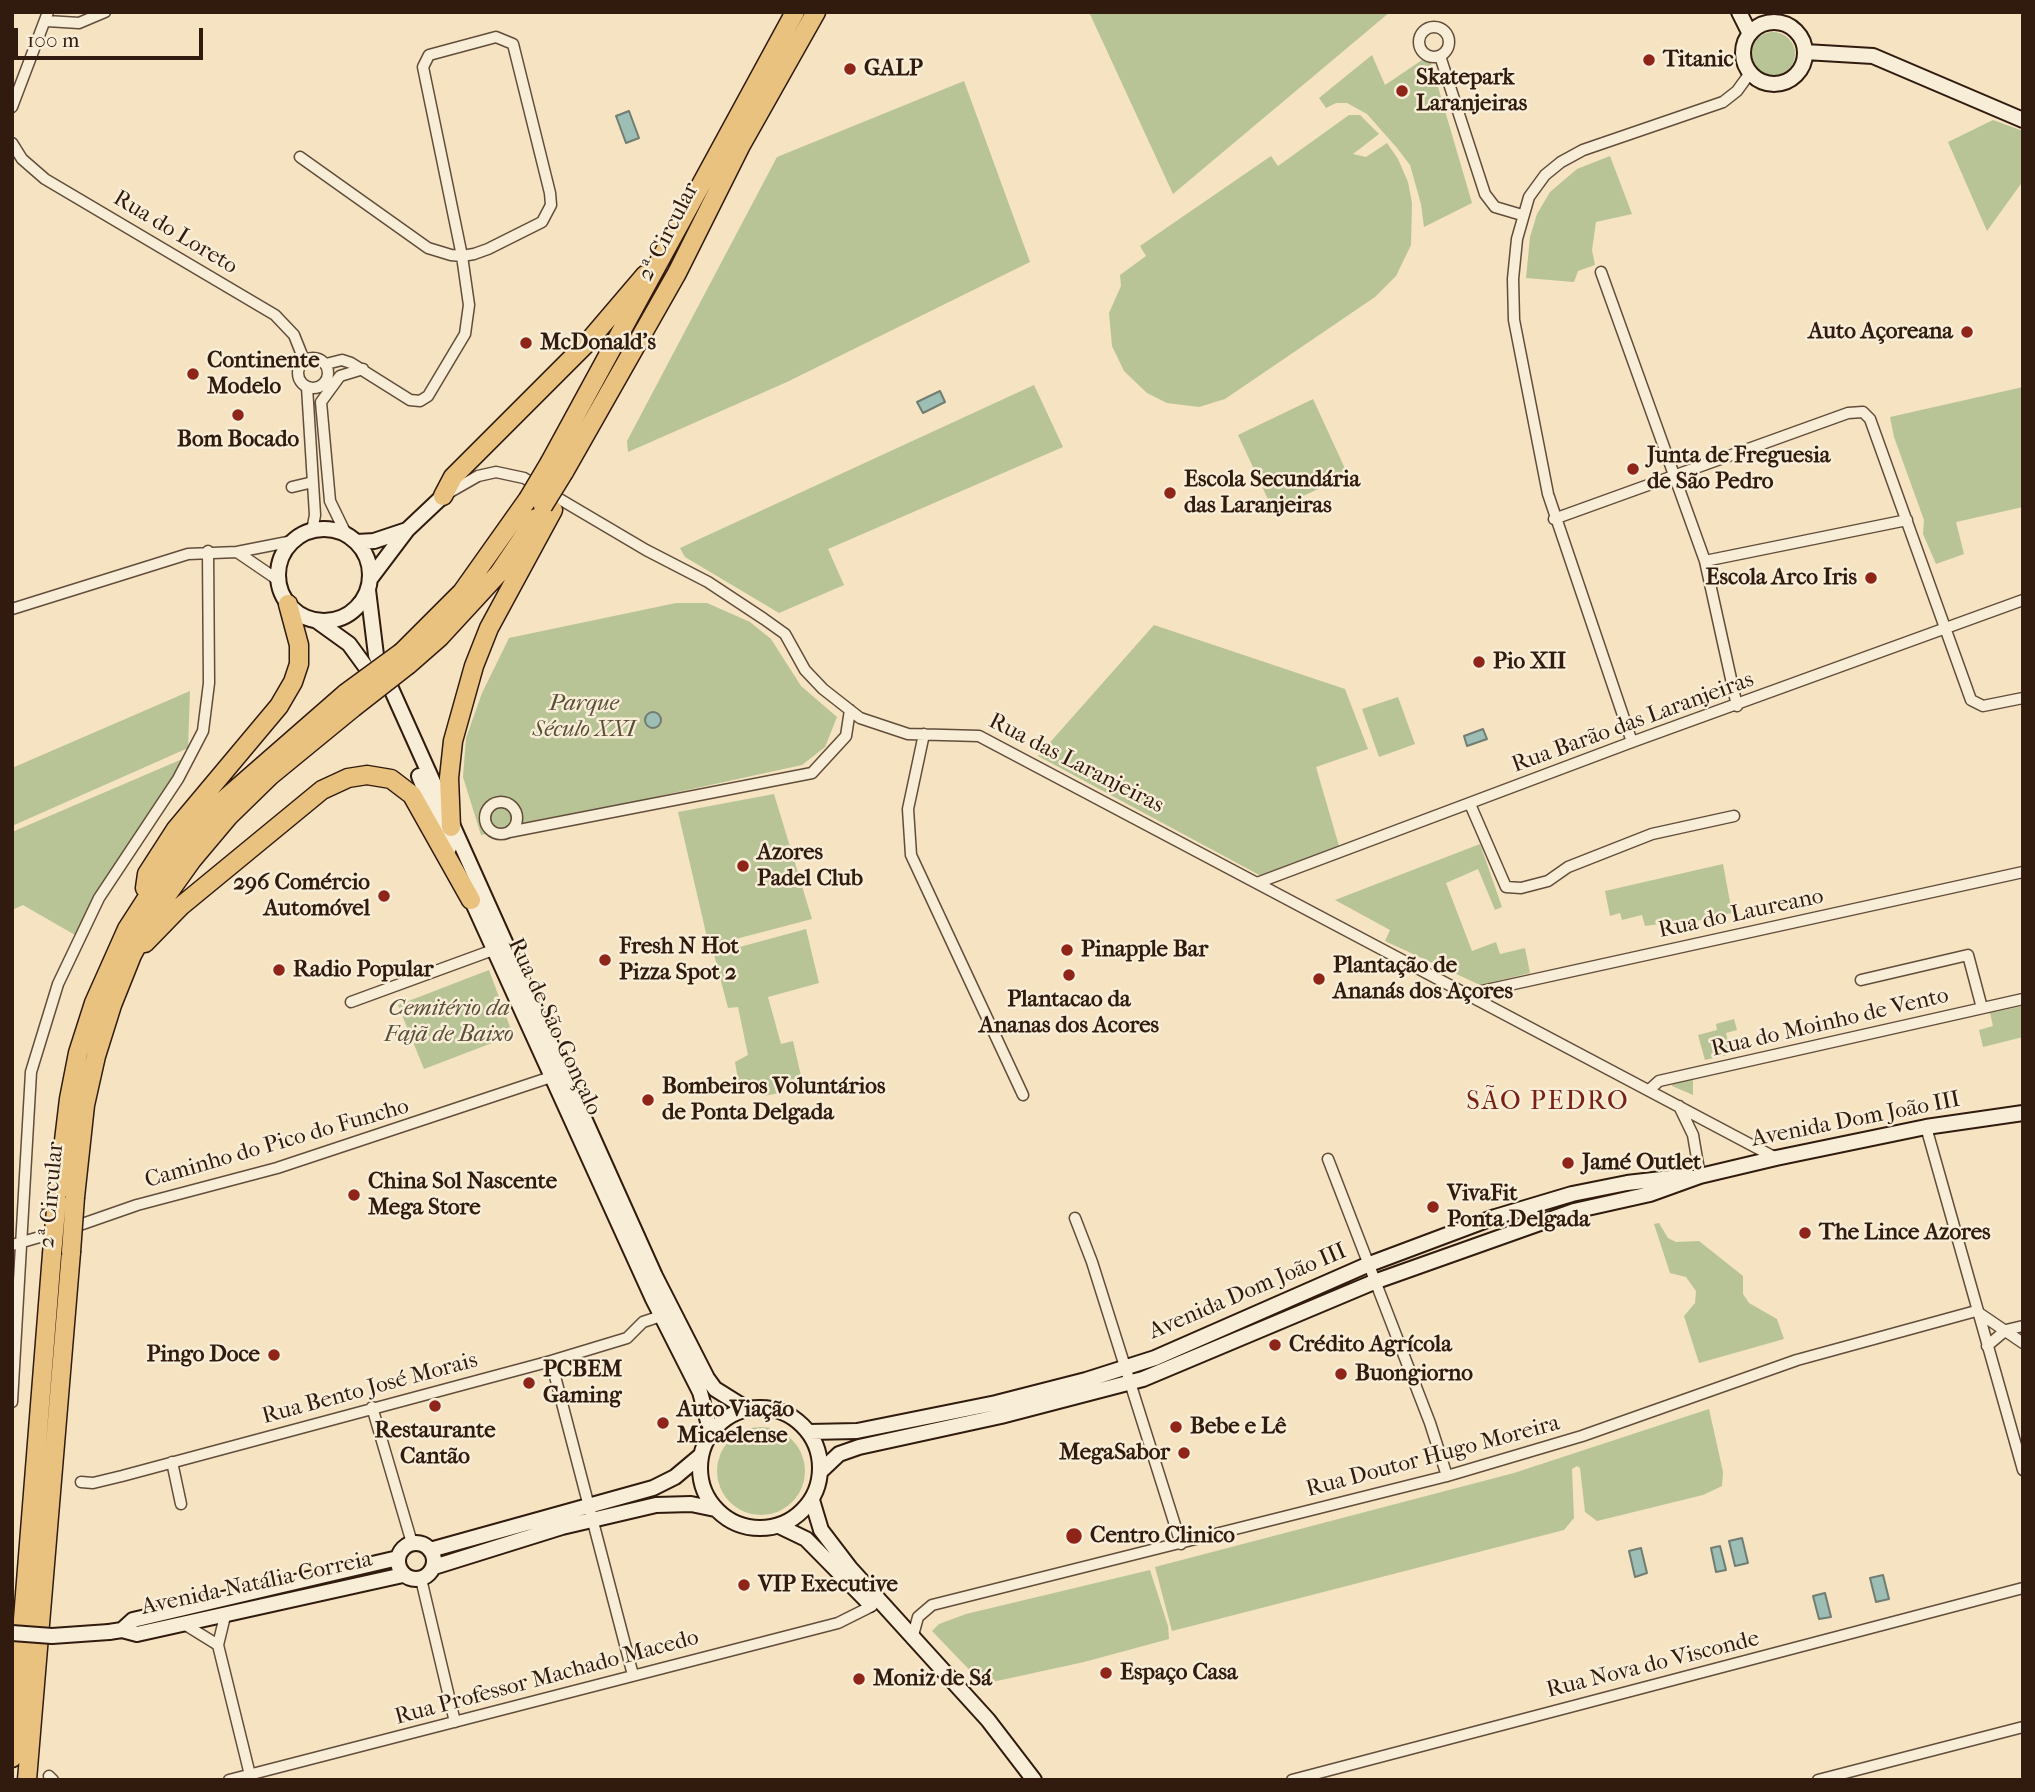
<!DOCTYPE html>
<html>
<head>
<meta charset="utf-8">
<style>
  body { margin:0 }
  #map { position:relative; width:2035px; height:1792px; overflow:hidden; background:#f5e3c1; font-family:"IM FELL French Canon",serif }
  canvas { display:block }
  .frame { position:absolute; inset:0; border:14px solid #311b0e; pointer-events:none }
  .scale { position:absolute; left:14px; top:28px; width:189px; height:32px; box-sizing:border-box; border:4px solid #311b0e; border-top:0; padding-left:9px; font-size:21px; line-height:24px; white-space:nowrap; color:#311b0e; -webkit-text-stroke:5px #f8edd7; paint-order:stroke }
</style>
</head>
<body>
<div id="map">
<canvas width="2035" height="1792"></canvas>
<div class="frame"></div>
<div class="scale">100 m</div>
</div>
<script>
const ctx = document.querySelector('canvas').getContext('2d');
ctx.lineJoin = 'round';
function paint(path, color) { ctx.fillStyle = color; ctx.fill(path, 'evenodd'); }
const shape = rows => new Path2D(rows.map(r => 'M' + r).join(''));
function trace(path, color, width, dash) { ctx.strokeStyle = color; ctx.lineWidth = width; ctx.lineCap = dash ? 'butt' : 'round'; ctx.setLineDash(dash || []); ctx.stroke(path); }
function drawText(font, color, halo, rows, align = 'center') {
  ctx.font = font + ' "IM FELL French Canon",serif'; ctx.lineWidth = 5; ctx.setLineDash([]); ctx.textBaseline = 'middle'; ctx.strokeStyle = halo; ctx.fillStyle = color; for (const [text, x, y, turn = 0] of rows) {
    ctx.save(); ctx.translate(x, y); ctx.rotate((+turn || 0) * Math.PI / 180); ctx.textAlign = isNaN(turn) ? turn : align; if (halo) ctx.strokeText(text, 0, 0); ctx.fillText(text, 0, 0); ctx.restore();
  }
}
paint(shape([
  [1089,12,1390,12,1173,194],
  '1751 54a22 22 0 1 1 44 0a22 22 0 1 1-44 0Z',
  [1372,55,1385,85,1422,60,1431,63,1472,203,1424,227,1421,204,1410,165,1397,148,1367,114,1347,103,1336,103,1326,108,1319,98],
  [964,81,1030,262,787,382,628,452,627,441,777,157],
  [1349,115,1360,115,1379,134,1353,154,1366,157,1387,143,1398,159,1408,182,1412,203,1411,245,1396,276,1375,297,1225,399,1199,407,1167,403,1147,393,1124,371,1112,346,1109,313,1121,286,1120,275,1146,256,1140,246,1271,156,1278,166],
  [1993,120,2023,131,2023,181,1987,231,1948,142],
  [1610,156,1632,214,1596,222,1592,250,1595,265,1578,271,1574,282,1526,278,1530,237,1537,214,1550,192,1577,169],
  [1034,385,1063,447,828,549,844,585,779,613,685,557,680,548],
  [2023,387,2023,507,1956,522,1964,554,1936,564,1923,534,1924,520,1894,437,1890,417],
  [1313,399,1348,475,1273,510,1238,435],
  [676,603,707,603,750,622,771,639,801,686,837,717,825,747,802,765,481,835,463,777,466,738,482,693,509,638],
  [1154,625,1345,689,1368,749,1316,767,1339,846,1263,877,1038,756],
  [190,691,188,748,12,826,12,768],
  [1398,697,1415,744,1379,757,1362,709],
  [187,757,119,859,75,935,23,905,12,910,12,832],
  [774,794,812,919,709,946,678,812],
  [1480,844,1502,907,1495,910,1478,869,1446,883,1472,951,1496,942,1500,954,1525,948,1530,973,1480,985,1385,941,1390,930,1335,900],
  [1723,864,1732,913,1660,929,1659,924,1645,926,1642,915,1622,920,1620,913,1610,916,1605,891],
  [806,929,819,983,768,997,781,1044,793,1041,801,1076,792,1080,794,1090,764,1096,758,1086,739,1085,735,1062,748,1055,738,1007,728,1008,714,954],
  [489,970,513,1035,424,1069,398,1005],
  [2023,1006,2023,1037,1983,1047,1979,1030,1993,1026,1990,1013],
  [1734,1019,1737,1030,1726,1033,1731,1054,1705,1060,1698,1035,1717,1030,1716,1024],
  [1693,1080,1693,1095,1672,1086,1673,1082],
  [1659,1223,1668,1238,1676,1242,1699,1241,1743,1276,1743,1294,1749,1303,1777,1319,1784,1339,1699,1363,1684,1316,1695,1303,1696,1291,1686,1277,1670,1273,1654,1224],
  [1709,1409,1723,1472,1722,1486,1703,1495,1597,1521,1585,1512,1580,1468,1577,1466,1572,1469,1574,1518,1564,1530,1172,1631,1155,1567,1514,1473],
  '717 1471a44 44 0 1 1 88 0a44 44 0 1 1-88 0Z',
  [1150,1570,1168,1626,1169,1639,1084,1662,983,1684,932,1631,939,1624,966,1614],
  [372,1571,374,1579,259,1606,257,1599]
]), '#b8c496');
const water = shape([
  [629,111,639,138,626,143,616,116,629,111],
  [940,391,945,402,923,413,917,402,940,391],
  '645 720a8 8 0 1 1 16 0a8 8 0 1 1-16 0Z',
  [1483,729,1487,739,1467,746,1464,736,1483,729],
  [1742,1538,1748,1563,1735,1566,1729,1541,1742,1538],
  [1720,1546,1726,1570,1716,1572,1711,1548,1720,1546],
  [1641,1548,1647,1573,1635,1577,1629,1551,1641,1548],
  [1883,1575,1889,1599,1876,1602,1870,1578,1883,1575],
  [1825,1593,1831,1617,1819,1619,1813,1596,1825,1593]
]);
paint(water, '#9cbeb4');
trace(water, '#717d72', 2);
const street = shape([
  [47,21,79,23,105,12],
  '1419 42a15 15 0 1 1 30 0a15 15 0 1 1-30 0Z',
  [1440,56,1485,194,1495,207,1522,215],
  [12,107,48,12],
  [12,143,22,159,45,179,275,315,294,335,304,360],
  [300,157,428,248,451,255,462,256,474,254,488,249,542,222,551,205,550,193,513,44,496,37,429,55,423,67,462,256,469,305,465,334,428,396,420,401,410,400,351,363,342,360,326,364],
  [1601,272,1705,561,1737,706],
  '298 373a15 15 0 1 1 30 0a15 15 0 1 1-30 0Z',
  [307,387,315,515,312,531],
  [292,487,313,482],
  [450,492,478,476,496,472,524,478,646,550,708,582,764,619,785,634,805,670,823,689,860,718,908,734,979,736,1776,1158],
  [1554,519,1848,413,1863,412,1870,419,1971,700,1983,706,2023,698],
  [346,534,330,501,321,402,340,376,363,369],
  [237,552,278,580],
  [1705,561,1907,520],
  [12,609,188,554,237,552,293,541],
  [924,734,908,809,911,855,1023,1095],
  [1632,742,1548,494,1514,320,1513,279,1517,239,1529,197,1545,175,1561,162,1583,150,1723,102,1737,91,1750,73],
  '485 818a16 16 0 1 1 32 0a16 16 0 1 1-32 0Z',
  [1470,804,1506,887,1521,888,1548,881,1568,867,1652,834,1734,816],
  [509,832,812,773,846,736,850,710],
  [1257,883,1632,742,2023,600],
  [1861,980,1968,955,1982,1008],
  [1468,994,2023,872],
  [351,1002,493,950],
  [1649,1090,1659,1081,2023,999],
  [1679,1106,1693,1135,1700,1176],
  [1926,1127,2023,1470],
  [1328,1159,1430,1423,1447,1476],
  [1075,1218,1092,1262,1181,1544],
  [71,1228,137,1205,277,1168,551,1077],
  [12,1245,57,1232],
  [1976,1311,2023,1343],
  [1987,1346,2006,1330,2023,1326],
  [551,1361,633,1675],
  [12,1402,31,1072,58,984,99,898,178,779,203,731,209,683,208,551],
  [372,1407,412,1543],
  [172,1462,181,1504],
  [81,1482,93,1483,122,1476,551,1361,627,1338,643,1322,661,1316],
  [421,1579,455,1722],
  [225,1616,218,1645,251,1779],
  [184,1624,218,1645],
  [912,1639,918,1617,932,1605,1447,1476,1582,1436,1797,1360,1976,1311],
  [49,1776,53,1780],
  [229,1780,838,1623,872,1606],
  [1292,1780,2023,1588],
  [1818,1780,2023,1727]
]);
const secondary = shape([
  [1739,12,1749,32],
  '1743 53a31 31 0 1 1 62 0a31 31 0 1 1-62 0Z',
  [1805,52,1873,56,2023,120],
  '278 575a46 46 0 1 1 92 0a46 46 0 1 1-92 0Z',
  [357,542,374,541,407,530],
  [370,579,407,530,443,496],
  [368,590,376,655,655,1276,707,1378,715,1389,747,1409],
  [317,621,349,644,376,681],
  [419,776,449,848],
  [468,892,653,1299,700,1392,711,1433],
  '700 1468a60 60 0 1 1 120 0a60 60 0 1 1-120 0Z',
  [809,1432,857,1431,996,1403,1086,1380,1155,1358,1367,1265,1495,1217,1572,1194,1627,1183,1688,1176],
  [821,1471,839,1454,859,1447,1001,1416,1143,1379,1374,1282,1574,1211,1650,1194,1700,1176,1776,1158,1926,1127,2023,1113],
  [812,1500,821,1530,850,1568,988,1720,1034,1780],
  [779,1526,806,1539,870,1604],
  '398 1561a18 18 0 1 1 36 0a18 18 0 1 1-36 0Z',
  [430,1550,653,1488,675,1477,700,1456],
  [434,1567,562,1527,656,1505,691,1504,715,1509],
  [122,1630,133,1620,398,1558],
  [109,1632,122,1630,137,1634,403,1575]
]);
const highway = shape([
  [550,462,795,12],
  [564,472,677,273,741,145,816,12],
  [443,496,453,477,587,343,645,275],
  [402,652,462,592,528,499],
  [408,665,440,637,499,573,536,518],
  [451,827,449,778,453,741,474,666,489,628,553,510],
  [145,888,147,874,176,829,279,706,293,682,299,664,299,645,288,604],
  [145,943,181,906,322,790,348,778,367,775,391,779,412,795,471,900],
  [75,1197,85,1105,96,1056,112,1005,132,955,157,909,192,860,229,816,270,776,353,708],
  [57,1199,69,1099,78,1053,94,1003,127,929,178,850,219,804,346,693],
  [12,1758,52,1254],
  [27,1780,71,1252]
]);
trace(street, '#624d3b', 13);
trace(secondary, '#311b0e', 18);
trace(highway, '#311b0e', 21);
trace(street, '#f8edd7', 10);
trace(secondary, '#f8edd7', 14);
trace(highway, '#eac280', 18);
const secondaryBridge = shape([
  [12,1633,52,1636,109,1632]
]);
const highwayBridge = shape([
  [528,499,550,462],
  [543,506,564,472],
  [346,693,402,652],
  [353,708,408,665],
  [71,1252,75,1197],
  [52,1254,57,1199]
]);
trace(secondaryBridge, '#311b0e', 18, []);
trace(highwayBridge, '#311b0e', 21, []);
trace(secondaryBridge, '#f8edd7', 14);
trace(highwayBridge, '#eac280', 18);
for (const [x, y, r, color] of [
  [1649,60,7,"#8f2418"],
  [850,69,7,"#8f2418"],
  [1402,91,7,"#8f2418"],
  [1967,332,7,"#8f2418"],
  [526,343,7,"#8f2418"],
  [193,374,7,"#8f2418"],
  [238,415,7,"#8f2418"],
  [1633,469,7,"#8f2418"],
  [1170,493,7,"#8f2418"],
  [1871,578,7,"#8f2418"],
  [1479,662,7,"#8f2418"],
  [743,866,7,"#8f2418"],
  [384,896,7,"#8f2418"],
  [1067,950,7,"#8f2418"],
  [605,960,7,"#8f2418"],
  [279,970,7,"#8f2418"],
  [1069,975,7,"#8f2418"],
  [1319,979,7,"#8f2418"],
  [648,1100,7,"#8f2418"],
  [1568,1163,7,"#8f2418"],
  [354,1195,7,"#8f2418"],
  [1433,1207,7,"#8f2418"],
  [1805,1233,7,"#8f2418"],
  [1275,1345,7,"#8f2418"],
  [274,1355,7,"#8f2418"],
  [1341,1374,7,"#8f2418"],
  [529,1383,7,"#8f2418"],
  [435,1406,7,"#8f2418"],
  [663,1423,7,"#8f2418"],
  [1176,1427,7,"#8f2418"],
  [1184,1453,7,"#8f2418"],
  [1074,1536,9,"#8f2418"],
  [744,1585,7,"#8f2418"],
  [1106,1673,7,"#8f2418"],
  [859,1679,7,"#8f2418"]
]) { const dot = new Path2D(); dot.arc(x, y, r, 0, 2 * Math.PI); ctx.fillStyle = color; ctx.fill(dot); trace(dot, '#f8edd7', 2.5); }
drawText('bold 23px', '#311b0e', '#f8edd7', [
  ["Titanic",1663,60],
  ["GALP",864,69],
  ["Skatepark",1416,78],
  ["Laranjeiras",1416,104],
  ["Auto Açoreana",1953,332,"right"],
  ["McDonald's",540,343],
  ["Continente",207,361],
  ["Modelo",207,387],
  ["Bom Bocado",238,440,"center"],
  ["Junta de Freguesia",1647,456],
  ["de São Pedro",1647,482],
  ["Escola Secundária",1184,480],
  ["das Laranjeiras",1184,506],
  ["Escola Arco Iris",1857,578,"right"],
  ["Pio XII",1493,662],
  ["Azores",757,853],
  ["Padel Club",757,879],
  ["296 Comércio",370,883,"right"],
  ["Automóvel",370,909,"right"],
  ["Fresh N Hot",619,947],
  ["Pizza Spot 2",619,973],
  ["Pinapple Bar",1081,950],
  ["Plantação de",1333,966],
  ["Ananás dos Açores",1333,992],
  ["Radio Popular",293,970],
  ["Plantacao da",1069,1000,"center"],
  ["Ananas dos Acores",1069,1026,"center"],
  ["Bombeiros Voluntários",662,1087],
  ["de Ponta Delgada",662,1113],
  ["Jamé Outlet",1582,1163],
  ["China Sol Nascente",368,1182],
  ["Mega Store",368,1208],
  ["VivaFit",1447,1194],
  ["Ponta Delgada",1447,1220],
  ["The Lince Azores",1819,1233],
  ["Crédito Agrícola",1289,1345],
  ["Pingo Doce",260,1355,"right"],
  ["PCBEM",543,1370],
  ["Gaming",543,1396],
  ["Buongiorno",1355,1374],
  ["Auto Viação",677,1410],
  ["Micaelense",677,1436],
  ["Bebe e Lê",1190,1427],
  ["Restaurante",435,1431,"center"],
  ["Cantão",435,1457,"center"],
  ["MegaSabor",1170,1453,"right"],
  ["Centro Clinico",1090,1536],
  ["VIP Executive",758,1585],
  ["Espaço Casa",1120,1673],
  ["Moniz de Sá",873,1679]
], 'left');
drawText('23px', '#311b0e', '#f8edd7', [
  ["2ª Circular",669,232,-63],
  ["Rua do Loreto",175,233,31],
  ["Rua Barão das Laranjeiras",1633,723,-20],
  ["Rua das Laranjeiras",1076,764,27],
  ["Rua do Laureano",1741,914,-12],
  ["Rua do Moinho de Vento",1830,1023,-13],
  ["Rua de São Gonçalo",554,1027,65],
  ["Avenida Dom João III",1856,1120,-11],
  ["Caminho do Pico do Funcho",277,1144,-16],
  ["2ª Circular",52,1195,-85],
  ["Avenida Dom João III",1248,1292,-23],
  ["Rua Bento José Morais",370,1389,-15],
  ["Rua Doutor Hugo Moreira",1433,1457,-15],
  ["Avenida Natália Correia",257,1584,-12],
  ["Rua Nova do Visconde",1653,1665,-14],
  ["Rua Professor Machado Macedo",547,1678,-15]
]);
drawText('italic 23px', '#5a4e37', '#f8edd7', [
  ["Parque",584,704],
  ["Século XXI",584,730],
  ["Cemitério da",449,1009],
  ["Fajã de Baixo",449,1035]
]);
ctx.letterSpacing = '2px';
drawText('26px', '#7a1f14', '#f8edd7', [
  ["SÃO PEDRO",1548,1103]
]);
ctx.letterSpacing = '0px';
</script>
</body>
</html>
